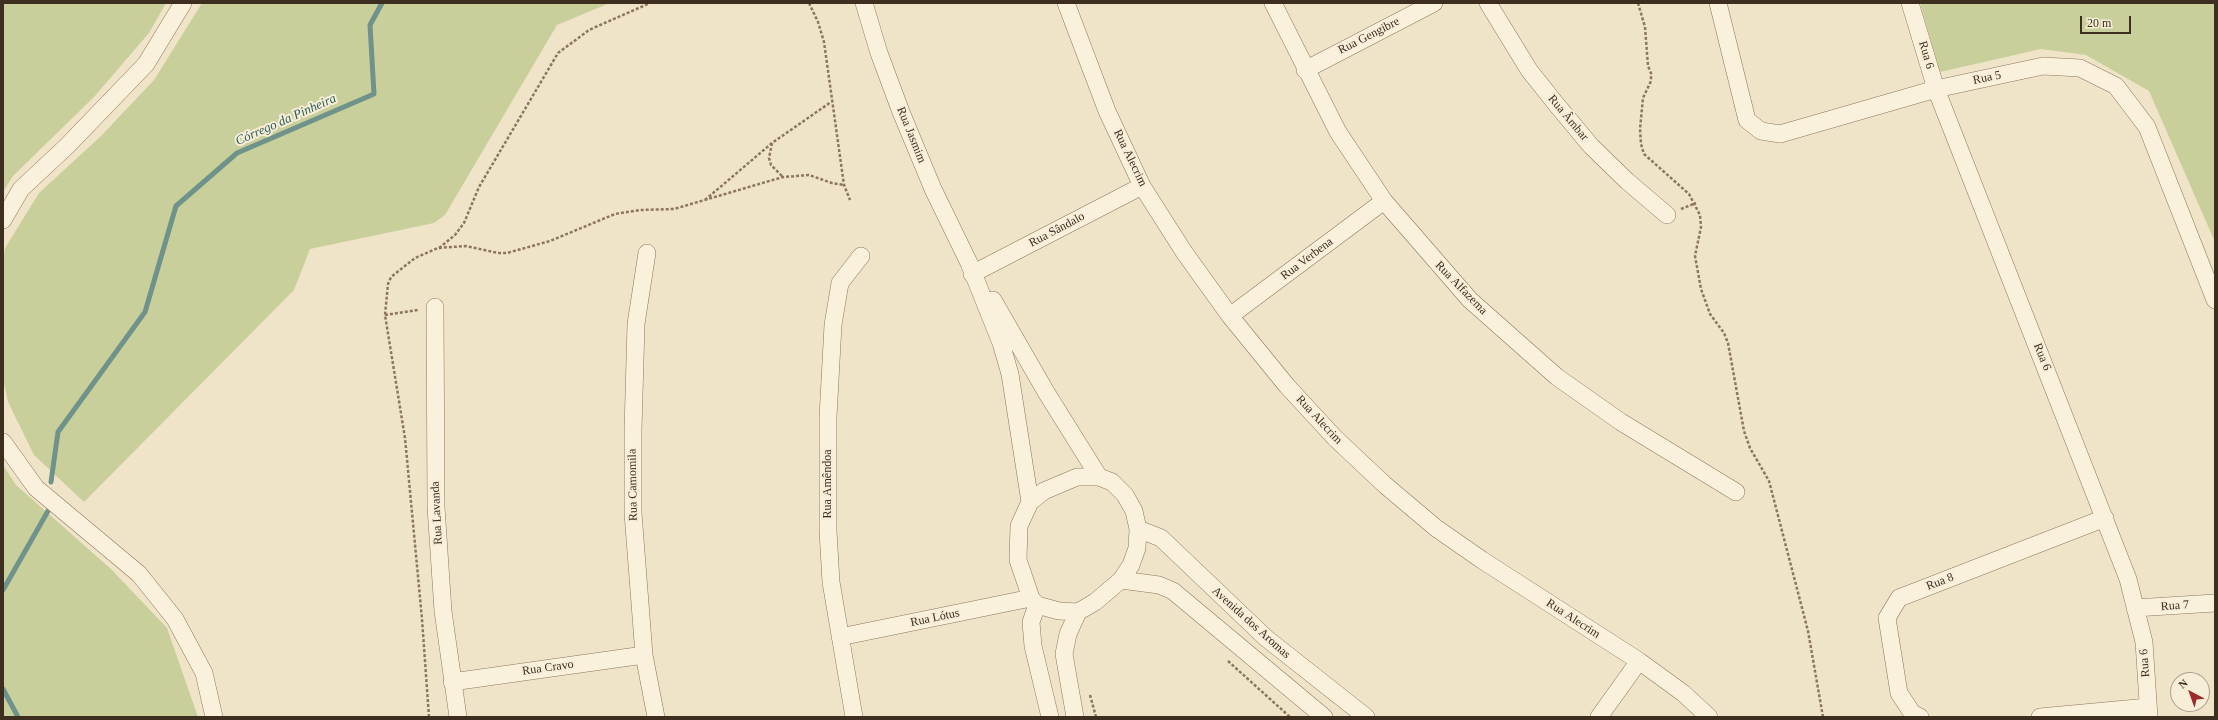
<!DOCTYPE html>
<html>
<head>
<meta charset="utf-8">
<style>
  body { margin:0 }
  #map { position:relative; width:2218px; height:720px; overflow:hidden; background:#f0e4c8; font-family:Georgia,serif }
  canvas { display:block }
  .frame { position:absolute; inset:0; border:4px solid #3d2e20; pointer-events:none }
  .north { position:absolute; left:2170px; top:672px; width:40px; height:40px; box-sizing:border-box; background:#f7eed8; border:1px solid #ada18e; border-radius:50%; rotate:319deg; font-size:11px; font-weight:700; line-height:16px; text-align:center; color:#3d2e20 }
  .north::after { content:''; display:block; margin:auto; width:14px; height:18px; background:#9e2a2b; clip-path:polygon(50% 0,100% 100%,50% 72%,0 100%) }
  .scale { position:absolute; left:2080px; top:16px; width:51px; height:18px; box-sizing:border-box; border:2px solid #3d2e20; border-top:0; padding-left:5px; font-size:12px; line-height:14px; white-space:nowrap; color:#3d2e20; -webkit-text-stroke:3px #f7eed8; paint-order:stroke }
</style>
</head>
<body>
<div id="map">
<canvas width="2218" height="720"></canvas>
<div class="frame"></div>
<div class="north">N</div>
<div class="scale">20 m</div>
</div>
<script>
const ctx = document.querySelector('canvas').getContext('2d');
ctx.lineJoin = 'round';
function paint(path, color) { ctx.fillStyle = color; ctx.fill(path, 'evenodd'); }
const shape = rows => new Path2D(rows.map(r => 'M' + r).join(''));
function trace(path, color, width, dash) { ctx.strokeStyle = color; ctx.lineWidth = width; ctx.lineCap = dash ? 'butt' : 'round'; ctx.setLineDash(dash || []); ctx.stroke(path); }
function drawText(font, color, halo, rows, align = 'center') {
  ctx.font = font + ' Georgia,serif'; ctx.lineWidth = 4; ctx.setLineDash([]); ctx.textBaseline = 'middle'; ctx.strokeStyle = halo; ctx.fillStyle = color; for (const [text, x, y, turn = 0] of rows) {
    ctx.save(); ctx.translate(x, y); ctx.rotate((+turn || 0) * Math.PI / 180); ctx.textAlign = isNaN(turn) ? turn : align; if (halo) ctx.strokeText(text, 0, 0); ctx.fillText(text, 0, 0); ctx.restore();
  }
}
paint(shape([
  [3,3,166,3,149,33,94,97,13,176,3,192],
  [202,3,610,3,557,25,445,215,434,223,310,249,294,290,84,502,34,455,8,402,3,379,3,263,5,248,39,193,101,136,154,80],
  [1920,3,2215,3,2215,242,2149,91,2086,55,2041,49,1940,72],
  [3,465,16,485,111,569,167,628,198,717,3,717]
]), '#c9cf9b');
trace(shape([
  [51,482,58,432,145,312,176,206,237,153,374,94,370,25,382,3],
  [3,590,48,511],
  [3,689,18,717]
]), '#6f938a', 5);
const street = shape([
  [864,3,879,53,901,112,933,189,969,263,1001,343,1010,374,1030,502,1019,526,1018,560,1031,598,1037,605,1059,611,1078,612,1095,602,1121,580,1131,565,1137,548,1138,529,1134,511,1125,495,1112,482,1099,477,1077,477,1044,491,1030,502],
  [1066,3,1107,111,1142,186,1184,252,1230,316,1287,386,1335,438,1385,485,1436,528,1482,560,1639,661,1683,693,1709,717],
  [1273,3,1338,132,1384,201,1470,300,1557,377,1621,422,1736,492],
  [1488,3,1529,70,1556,104,1591,146,1627,181,1667,215],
  [1718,3,1747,120,1761,131,1780,134,1936,89,2043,66,2080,68,2116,86,2147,127,2215,300],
  [1910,3,1936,89,2128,579,2144,642,2149,717],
  [1305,70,1434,3],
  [3,220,21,189,67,146,146,64,183,3],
  [647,253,636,324,633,430,633,513,644,655,656,717],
  [972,274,1142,186],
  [993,300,1046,392,1099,477],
  [435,307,436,507,443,611,458,717],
  [1230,316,1384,201],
  [3,442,36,488,139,574,175,619,204,673,214,717],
  [1138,529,1161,538,1266,638,1366,717],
  [1121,580,1159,585,1173,591,1324,717],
  [1037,605,1031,622,1033,646,1050,717],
  [2135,608,2215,603],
  [840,637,1031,598],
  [452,682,644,655],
  [854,717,831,582,828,531,828,417,833,325,840,283,861,256],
  [1075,717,1064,654,1068,634,1078,612],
  [1599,717,1639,661],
  [1920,717,1912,713,1899,693,1887,618,1899,598,2105,518],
  [2040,717,2148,707]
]);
trace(street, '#8d765c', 18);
trace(shape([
  [809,3,818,22,824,42,844,185,850,200],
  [1638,3,1645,27,1648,66,1651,73,1651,81,1643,98,1640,129,1641,144,1644,154,1689,194,1700,215,1701,227,1695,256,1701,289,1710,314,1724,333,1728,343,1744,431,1750,448,1769,481,1808,631,1823,717],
  [772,143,769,158,771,165,783,177],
  [705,200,772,143,831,102],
  [1681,209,1696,203],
  [439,248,455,235,464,223,479,187,558,53,589,30,650,3],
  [385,315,418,310],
  [1228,661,1290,717],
  [1090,695,1096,717],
  [429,717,422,619,405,438,385,315,388,284,391,277,415,258,438,248,466,246,498,253,507,253,550,241,615,214,640,210,674,209,783,177,809,175,832,183,844,185]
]), '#8d765c', 2.5, [3, 2]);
trace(street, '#faf1dc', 17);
drawText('12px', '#3d2e20', '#f7eed8', [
  ["Rua Gengibre",1369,36,-27],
  ["Rua 6",1926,55,74],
  ["Rua 5",1987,78,-12],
  ["Rua Âmbar",1568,118,50],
  ["Rua Jasmim",911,135,68],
  ["Rua Alecrim",1130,158,64],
  ["Rua Sândalo",1057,230,-28],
  ["Rua Verbena",1307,259,-37],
  ["Rua Alfazema",1461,288,46],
  ["Rua 6",2042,357,68],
  ["Rua Alecrim",1319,420,47],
  ["Rua Amêndoa",828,484,-90],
  ["Rua Camomila",633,485,-91],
  ["Rua Lavanda",437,513,-93],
  ["Rua 8",1940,582,-21],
  ["Rua 7",2175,606,-4],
  ["Rua Lótus",935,618,-12],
  ["Rua Alecrim",1573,619,33],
  ["Avenida dos Aromas",1251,623,42],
  ["Rua 6",2145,663,-94],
  ["Rua Cravo",548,668,-8]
]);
drawText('italic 13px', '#2f5d5a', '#f7eed8', [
  ["Córrego da Pinheira",286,120,-24]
]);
</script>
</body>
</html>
